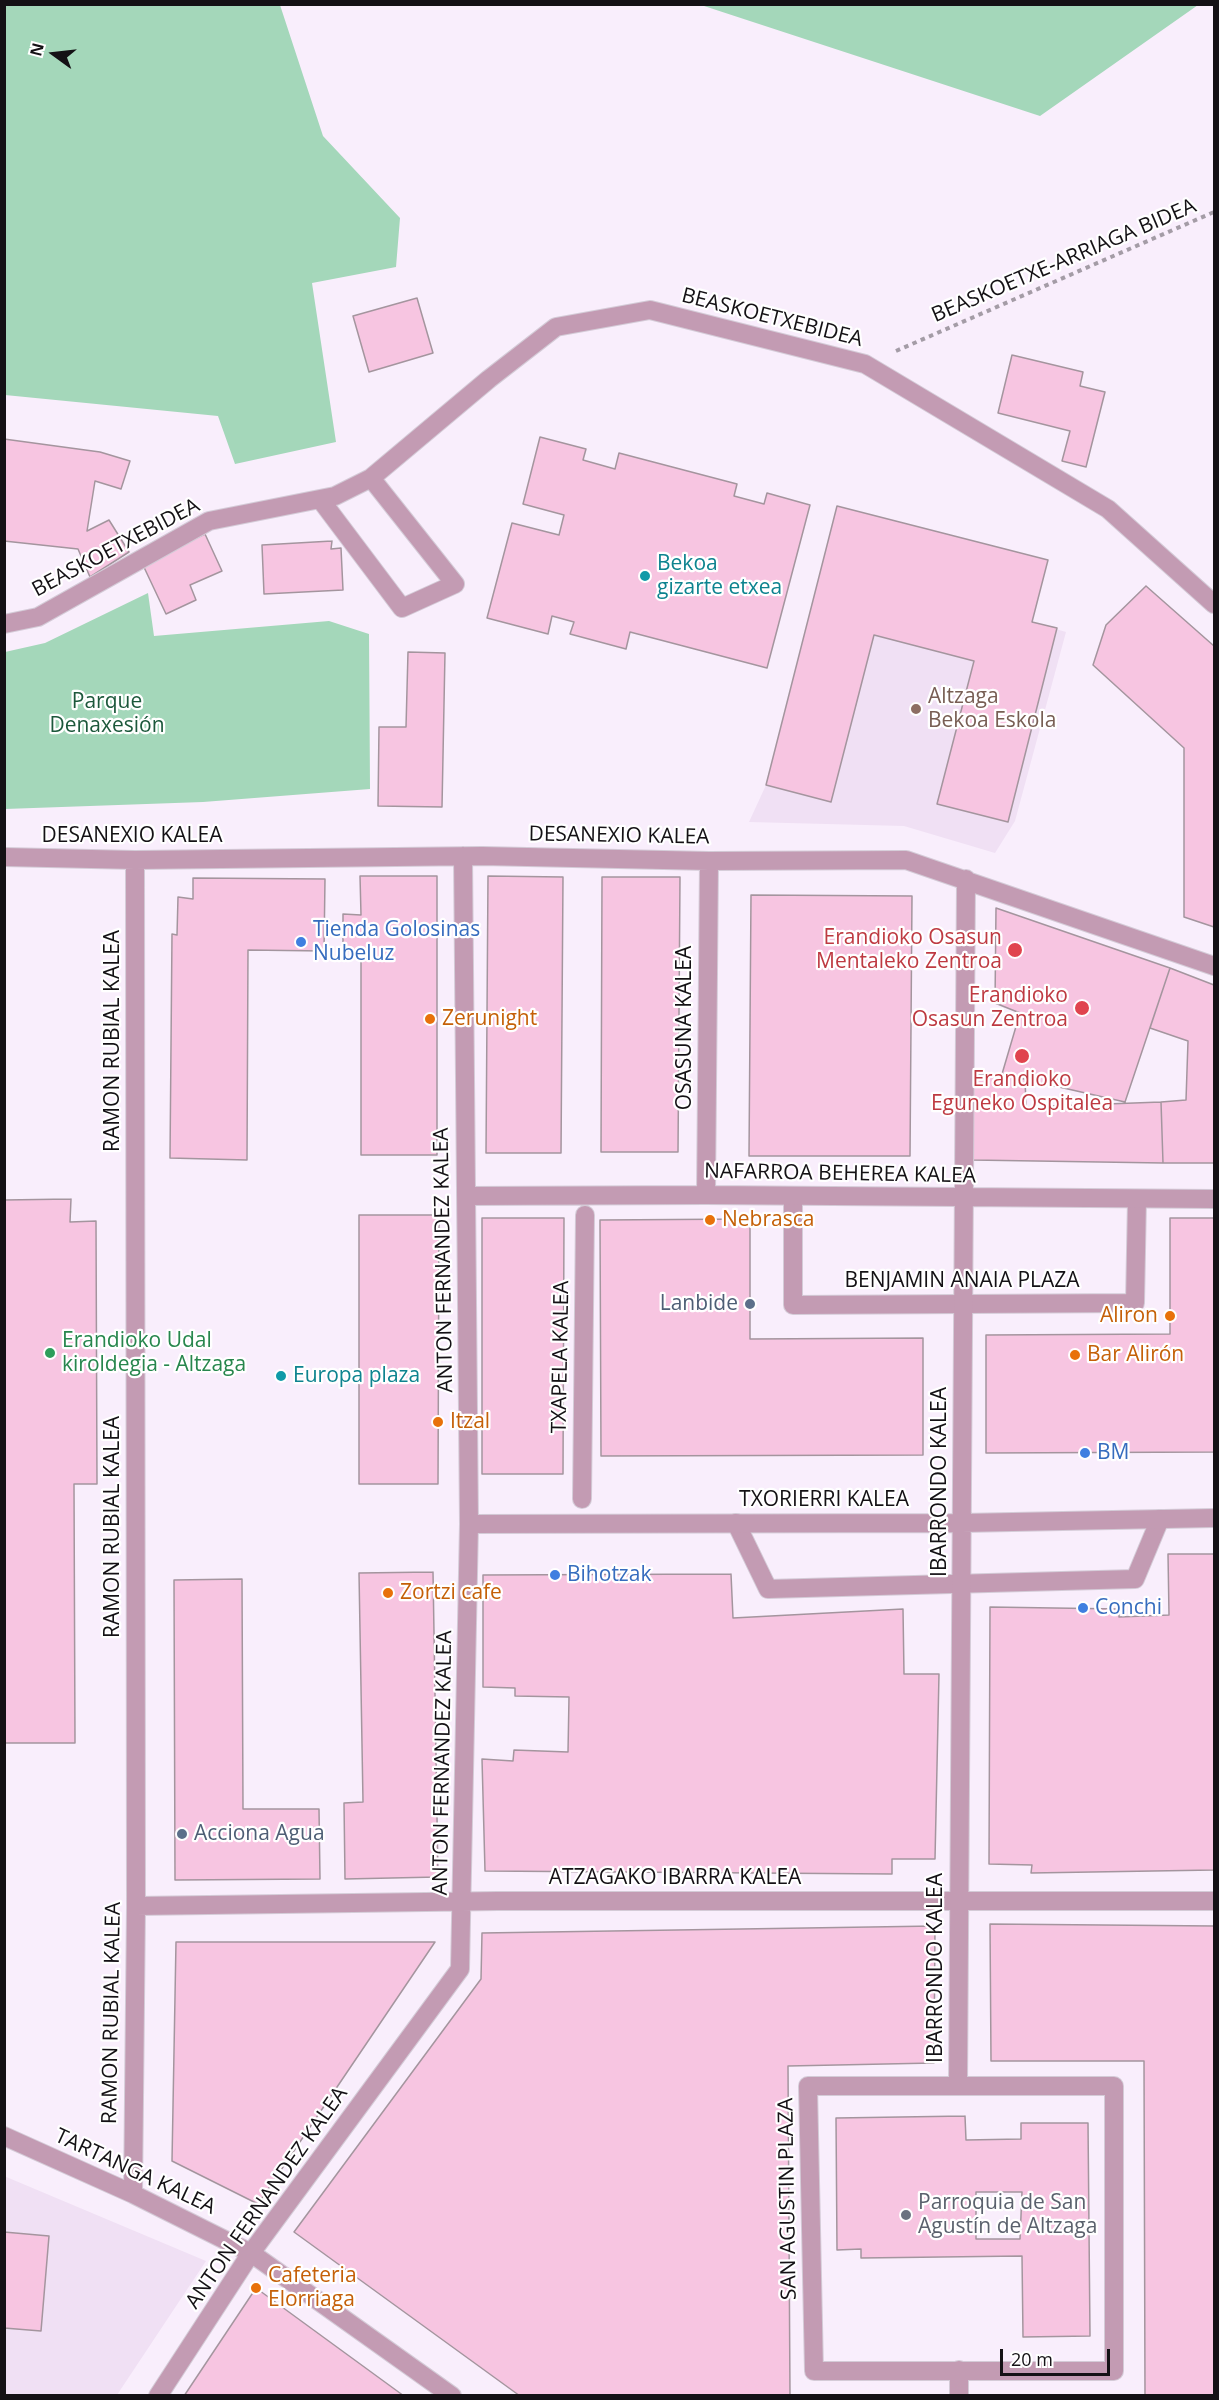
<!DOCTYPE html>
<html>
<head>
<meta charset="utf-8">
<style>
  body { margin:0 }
  #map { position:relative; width:1219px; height:2400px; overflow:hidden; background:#f9eefc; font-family:"Open Sans",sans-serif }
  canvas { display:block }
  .frame { position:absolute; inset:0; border:6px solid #141115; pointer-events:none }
  .north { position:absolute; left:24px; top:24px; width:60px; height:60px; -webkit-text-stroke:4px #fff; paint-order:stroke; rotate:285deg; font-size:16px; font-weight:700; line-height:24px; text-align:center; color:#141115 }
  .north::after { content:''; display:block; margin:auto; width:21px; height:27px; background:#141115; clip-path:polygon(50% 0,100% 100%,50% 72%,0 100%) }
  .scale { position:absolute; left:1000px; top:2349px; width:110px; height:27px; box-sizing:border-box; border:3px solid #141115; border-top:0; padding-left:8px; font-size:18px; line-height:21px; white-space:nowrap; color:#141115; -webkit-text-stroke:4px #fff; paint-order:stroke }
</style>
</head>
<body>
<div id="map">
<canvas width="1219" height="2400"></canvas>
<div class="frame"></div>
<div class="north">N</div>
<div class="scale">20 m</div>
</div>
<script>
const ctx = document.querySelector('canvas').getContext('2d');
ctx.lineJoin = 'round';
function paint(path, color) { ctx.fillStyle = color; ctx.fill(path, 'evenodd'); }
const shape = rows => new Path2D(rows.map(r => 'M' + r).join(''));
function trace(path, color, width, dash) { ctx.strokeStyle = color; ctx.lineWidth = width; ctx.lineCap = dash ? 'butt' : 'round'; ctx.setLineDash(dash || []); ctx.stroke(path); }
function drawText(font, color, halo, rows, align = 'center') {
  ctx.font = font + ' "Open Sans",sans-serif'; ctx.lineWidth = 4.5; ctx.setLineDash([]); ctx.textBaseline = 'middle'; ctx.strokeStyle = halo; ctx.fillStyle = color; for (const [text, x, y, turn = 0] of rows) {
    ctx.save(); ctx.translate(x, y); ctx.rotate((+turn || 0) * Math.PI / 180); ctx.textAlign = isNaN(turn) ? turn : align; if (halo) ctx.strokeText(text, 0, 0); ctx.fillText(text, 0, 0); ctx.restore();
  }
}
paint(shape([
  [837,506,1048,560,1032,622,1066,632,1015,821,995,853,904,826,749,822,766,785],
  [4,2176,206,2261,117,2395,5,2395]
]), '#f0e0f4');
paint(shape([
  [4,5,280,5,323,136,400,218,396,267,312,283,336,442,235,464,218,416,5,395],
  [701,5,1198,4,1198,5,1040,116],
  [148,593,154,636,329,621,369,634,370,789,203,802,5,809,5,652,45,643]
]), '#a4d7ba');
const building = shape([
  [417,298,433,353,369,372,353,316,417,298],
  [1012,355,1083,372,1080,386,1105,392,1086,467,1062,461,1070,431,998,413,1012,355],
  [540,437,586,449,583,460,615,469,619,453,737,484,734,496,764,504,767,493,810,505,767,668,630,632,626,649,570,634,574,622,552,616,548,634,487,618,512,523,559,535,564,515,523,504,540,437],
  [4,439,100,452,130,461,121,489,95,481,87,531,109,520,129,552,90,577,78,549,4,541,4,439],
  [837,506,1048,560,1032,622,1057,628,1008,822,937,804,974,661,874,635,831,802,766,785,837,506],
  [205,534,222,571,190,585,196,600,166,614,142,563,205,534],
  [332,541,331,549,341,548,343,590,264,594,262,545,332,541],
  [1146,586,1214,646,1214,927,1184,917,1184,748,1093,665,1106,625,1146,586],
  [408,652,445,653,442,807,378,806,379,727,406,727,408,652],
  [360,876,437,876,437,1155,361,1155,361,951,343,951,343,914,361,915,360,876],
  [488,876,563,877,561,1153,486,1153,488,876],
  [602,877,680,877,678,1152,601,1152,602,877],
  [193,878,325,879,324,951,248,950,247,1160,170,1158,172,934,177,935,178,897,193,899,193,878],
  [751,895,912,896,910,1156,749,1156,751,895],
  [996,908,1170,968,1125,1102,1002,1074,1020,1013,995,1003,996,908],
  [1170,968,1214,985,1214,1163,1163,1163,1161,1102,1186,1100,1188,1041,1150,1028,1170,968],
  [970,1074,1002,1074,1025,1077,1026,1107,1161,1102,1163,1163,972,1160,970,1074],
  [71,1199,70,1222,96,1221,97,1484,74,1484,75,1743,4,1743,4,1200,71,1199],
  [359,1215,439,1215,438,1484,359,1484,359,1215],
  [482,1218,564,1218,563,1474,482,1474,482,1218],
  [1170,1218,1214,1218,1214,1452,986,1453,986,1335,1170,1334,1170,1218],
  [750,1219,750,1339,923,1338,923,1455,601,1456,600,1220,750,1219],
  [1168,1554,1214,1554,1214,1870,1031,1873,1032,1865,989,1864,990,1607,1119,1609,1119,1617,1169,1615,1168,1554],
  [433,1572,438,1877,345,1879,344,1803,363,1802,359,1573,433,1572],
  [731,1574,733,1618,903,1609,904,1674,939,1674,935,1859,892,1859,892,1874,485,1871,482,1759,513,1761,514,1750,568,1752,569,1697,515,1696,515,1688,483,1687,483,1575,731,1574],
  [242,1579,243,1809,319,1809,320,1879,175,1880,174,1580,242,1579],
  [990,1924,1214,1926,1214,2396,1145,2396,1144,2061,991,2061,990,1924],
  [935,1926,934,2063,788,2066,790,2396,520,2396,294,2232,481,1979,482,1933,935,1926],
  [176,1942,435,1942,258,2204,172,2161,176,1942],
  [965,2116,966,2140,1021,2139,1021,2123,1088,2123,1090,2336,1023,2337,1022,2256,861,2258,861,2249,837,2250,836,2118,965,2116],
  [976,2192,1022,2192,1020,2239,976,2239,976,2192],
  [4,2232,49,2236,41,2331,4,2328,4,2232],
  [256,2288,404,2396,184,2396,256,2288]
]);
paint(building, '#f7c5e1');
trace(building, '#a4959e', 1.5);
const lane = shape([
  [793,1196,793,1305,1135,1303,1137,1199],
  [736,1523,768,1589,1135,1579,1160,1519]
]);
const street = shape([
  [320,499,402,608,455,584,371,478],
  [4,624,38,617,209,521,335,496,371,478,489,379,556,327,650,310,865,364,1108,509,1214,604],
  [4,857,135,860,482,856,709,861,906,860,1214,966],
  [706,1195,709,861],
  [466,1196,706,1195,1214,1199],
  [582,1499,585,1215],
  [469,1524,962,1523,1214,1518],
  [136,1906,498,1901,1214,1901],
  [808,2086,1114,2086,1114,2371,814,2371,808,2086],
  [958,2086,966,879],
  [4,2136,133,2194,251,2253,452,2396],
  [133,2194,136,1906,135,860],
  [158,2396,251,2253,460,1969,469,1524,463,856],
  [959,2396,959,2370]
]);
trace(lane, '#d4cbd7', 20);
trace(street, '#d4cbd7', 20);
trace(shape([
  [896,351,1214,212]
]), '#a49ca6', 4, [4.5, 4.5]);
trace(lane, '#c39bb3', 18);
trace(street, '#c39bb3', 18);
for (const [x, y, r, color] of [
  [645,576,6,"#0f9aa8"],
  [916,709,6,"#8d6e63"],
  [301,942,6,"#3f7fe0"],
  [1015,950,8,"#e0444e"],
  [1082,1008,8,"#e0444e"],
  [430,1019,6,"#e8710a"],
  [1022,1056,8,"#e0444e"],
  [710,1220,6,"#e8710a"],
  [750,1304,6,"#5c6f8a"],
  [1170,1316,6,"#e8710a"],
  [50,1353,6,"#2e9e5b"],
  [1075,1355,6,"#e8710a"],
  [281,1376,6,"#0f9aa8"],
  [438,1422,6,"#e8710a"],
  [1085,1453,6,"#3f7fe0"],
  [555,1575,6,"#3f7fe0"],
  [388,1593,6,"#e8710a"],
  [1083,1608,6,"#3f7fe0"],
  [182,1834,6,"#5c6f8a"],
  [906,2215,6,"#6b7280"],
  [256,2288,6,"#e8710a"]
]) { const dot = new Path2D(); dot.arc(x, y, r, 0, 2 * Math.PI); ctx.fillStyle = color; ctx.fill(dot); trace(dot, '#fff', 2); }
drawText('21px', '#141115', '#fff', [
  ["BEASKOETXE-ARRIAGA BIDEA",1064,261,-23],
  ["BEASKOETXEBIDEA",772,318,14],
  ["BEASKOETXEBIDEA",116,548,-28],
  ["DESANEXIO KALEA",132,836],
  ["DESANEXIO KALEA",619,836,1],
  ["OSASUNA KALEA",685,1028,-90],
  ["RAMON RUBIAL KALEA",113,1041,-90],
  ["NAFARROA BEHEREA KALEA",840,1174,1],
  ["ANTON FERNANDEZ KALEA",444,1260,-91],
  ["BENJAMIN ANAIA PLAZA",962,1281],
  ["TXAPELA KALEA",561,1357,-89],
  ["IBARRONDO KALEA",940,1482,-90],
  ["TXORIERRI KALEA",824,1500],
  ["RAMON RUBIAL KALEA",113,1527,-90],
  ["ANTON FERNANDEZ KALEA",443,1763,-89],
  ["ATZAGAKO IBARRA KALEA",675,1878],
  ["IBARRONDO KALEA",936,1968,-90],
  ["RAMON RUBIAL KALEA",112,2013,-89],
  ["TARTANGA KALEA",135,2172,25],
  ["ANTON FERNANDEZ KALEA",267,2198,-55],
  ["SAN AGUSTIN PLAZA",788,2199,-91]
]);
drawText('21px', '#0d838f', '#fff', [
  ["Bekoa",657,564],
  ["gizarte etxea",657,588],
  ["Europa plaza",293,1376]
], 'left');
drawText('21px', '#785e54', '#fff', [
  ["Altzaga",928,697],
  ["Bekoa Eskola",928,721]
], 'left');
drawText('21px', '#1c583b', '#fff', [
  ["Parque",107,702],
  ["Denaxesión",107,726]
]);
drawText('21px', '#366cbe', '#fff', [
  ["Tienda Golosinas",313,930],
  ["Nubeluz",313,954],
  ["BM",1097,1453],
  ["Bihotzak",567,1575],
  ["Conchi",1095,1608]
], 'left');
drawText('21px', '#be3a42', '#fff', [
  ["Erandioko Osasun",1002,938],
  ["Mentaleko Zentroa",1002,962],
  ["Erandioko",1068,996],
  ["Osasun Zentroa",1068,1020],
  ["Erandioko",1022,1080,"center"],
  ["Eguneko Ospitalea",1022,1104,"center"]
], 'right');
drawText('21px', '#c56008', '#fff', [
  ["Zerunight",442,1019],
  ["Nebrasca",722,1220],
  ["Aliron",1158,1316,"right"],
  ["Bar Alirón",1087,1355],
  ["Itzal",450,1422],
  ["Zortzi cafe",400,1593],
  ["Cafeteria",268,2276],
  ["Elorriaga",268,2300]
], 'left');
drawText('21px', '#4e5e75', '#fff', [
  ["Lanbide",738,1304],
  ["Acciona Agua",194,1834,"left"]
], 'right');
drawText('21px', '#27864d', '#fff', [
  ["Erandioko Udal",62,1341],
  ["kiroldegia - Altzaga",62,1365]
], 'left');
drawText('21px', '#5b616d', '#fff', [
  ["Parroquia de San",918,2203],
  ["Agustín de Altzaga",918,2227]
], 'left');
</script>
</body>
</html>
